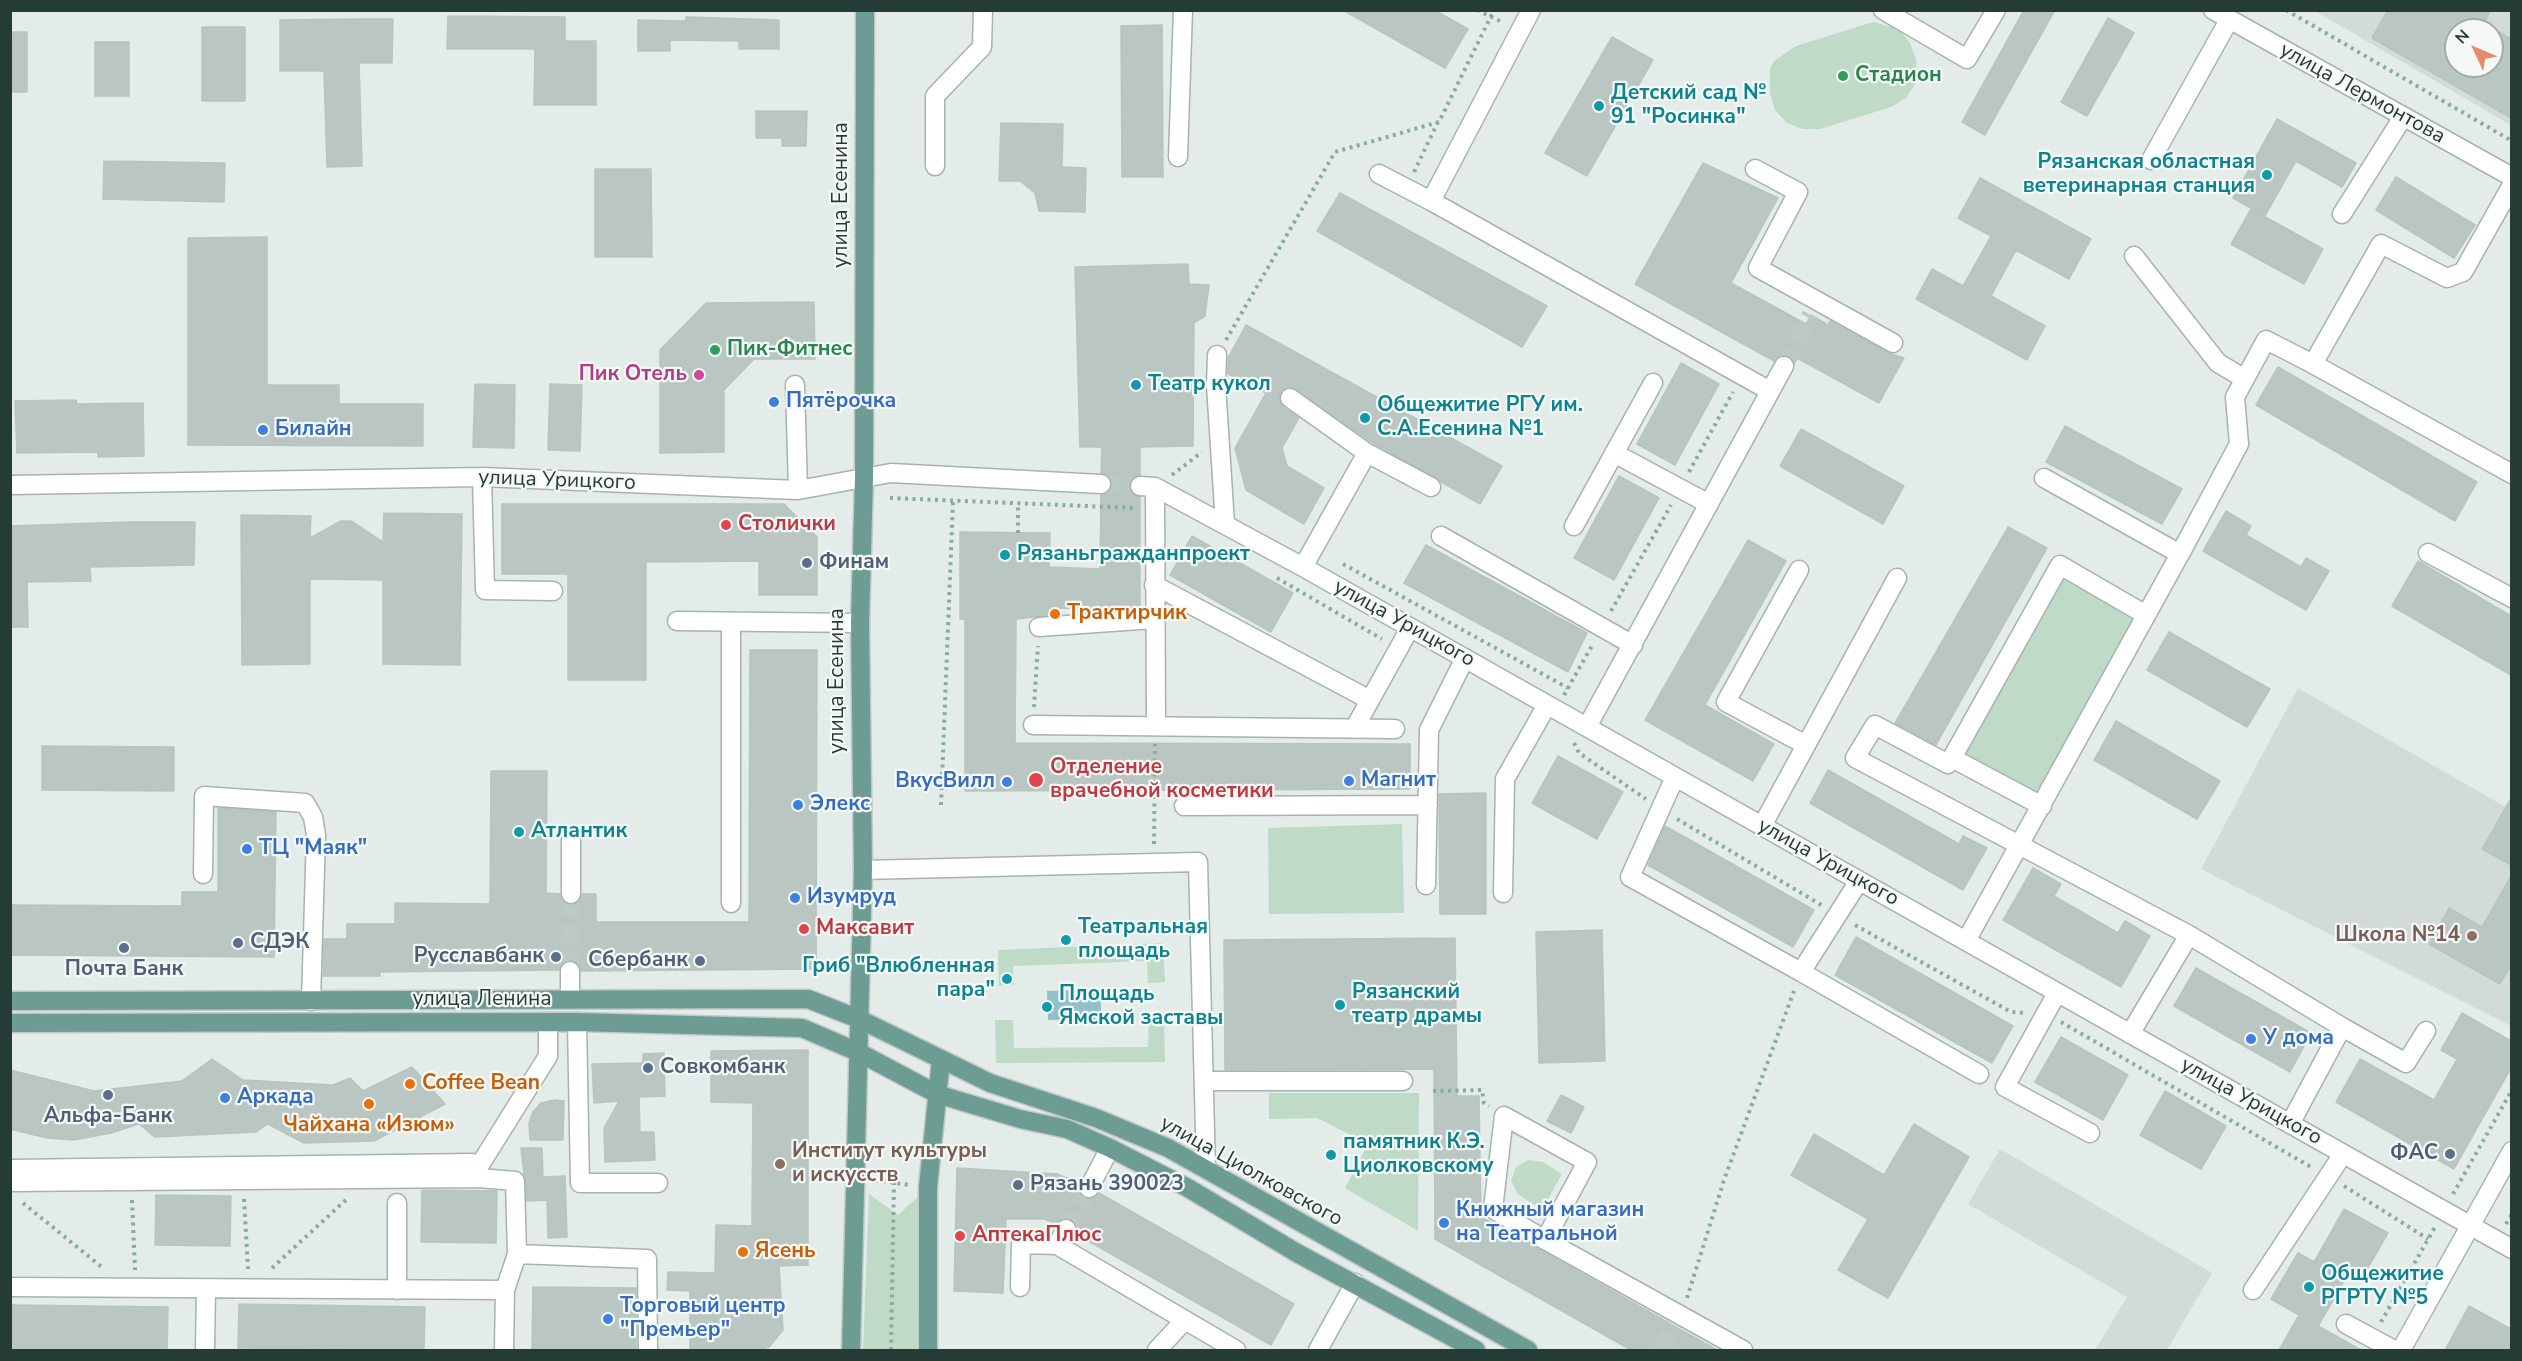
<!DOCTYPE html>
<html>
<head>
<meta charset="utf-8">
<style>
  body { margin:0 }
  #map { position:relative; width:2522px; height:1361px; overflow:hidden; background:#e3ece8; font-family:"Nunito Sans",sans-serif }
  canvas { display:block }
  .frame { position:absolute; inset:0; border:12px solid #253b36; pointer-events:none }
  .north { position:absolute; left:2444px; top:18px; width:60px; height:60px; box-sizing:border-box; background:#f4f8f6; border:2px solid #a1aca9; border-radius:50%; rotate:314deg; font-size:16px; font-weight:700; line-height:24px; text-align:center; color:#253b36 }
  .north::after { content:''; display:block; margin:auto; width:21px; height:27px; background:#e48b69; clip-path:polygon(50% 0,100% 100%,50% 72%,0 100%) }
</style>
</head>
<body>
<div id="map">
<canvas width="2522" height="1361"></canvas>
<div class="frame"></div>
<div class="north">N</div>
</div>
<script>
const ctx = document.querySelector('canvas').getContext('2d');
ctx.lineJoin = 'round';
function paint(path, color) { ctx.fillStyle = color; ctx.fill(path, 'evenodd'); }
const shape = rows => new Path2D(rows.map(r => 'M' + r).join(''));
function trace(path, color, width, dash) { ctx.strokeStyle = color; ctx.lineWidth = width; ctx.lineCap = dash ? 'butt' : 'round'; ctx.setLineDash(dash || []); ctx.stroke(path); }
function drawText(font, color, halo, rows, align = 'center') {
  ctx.font = font + ' "Nunito Sans",sans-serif'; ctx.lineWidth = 4.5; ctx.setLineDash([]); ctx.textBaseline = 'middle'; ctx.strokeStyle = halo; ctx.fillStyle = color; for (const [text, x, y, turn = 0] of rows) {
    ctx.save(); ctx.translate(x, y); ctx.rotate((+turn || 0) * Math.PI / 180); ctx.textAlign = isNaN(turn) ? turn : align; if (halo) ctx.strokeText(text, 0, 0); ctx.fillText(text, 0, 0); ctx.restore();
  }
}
paint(shape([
  [2315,11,2511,11,2511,125],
  [2456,30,2492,30,2492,66,2456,66],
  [2298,688,2511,810,2511,1026,2201,869],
  [2000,1149,2212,1273,2167,1350,2095,1350,2127,1297,1968,1204]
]), '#d2dbd7');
paint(shape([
  [1873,22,1899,29,1910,43,1916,59,1917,75,1915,84,1906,98,1891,107,1820,129,1803,129,1787,123,1775,110,1770,93,1770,69,1774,61,1796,46],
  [2062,570,2140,617,2040,801,1958,757],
  [1402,824,1404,913,1269,914,1268,828],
  [1163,943,1165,982,1148,983,1147,961,1013,966,1014,985,999,986,998,950],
  [1149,1019,1164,1019,1165,1062,996,1063,995,1020,1013,1020,1014,1048,1148,1047],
  [1269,1093,1419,1093,1418,1231,1345,1188,1368,1144,1317,1118,1269,1119],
  [1528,1160,1543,1162,1562,1174,1542,1210,1518,1194,1511,1181,1516,1167],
  [869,1194,898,1215,920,1195,917,1350,863,1350]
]), '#bfdac7');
paint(shape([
  [1101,989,1101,1019,1048,1020,1047,991]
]), '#91c0cb');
const building = shape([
  [1343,10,1434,10,1468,29,1445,68,1343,10],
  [2024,10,2055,10,1985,135,1962,122,2024,10],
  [2388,10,2491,10,2480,30,2456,30,2456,66,2492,66,2492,28,2511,39,2511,118,2372,38,2388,10],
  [448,16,565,17,565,41,596,41,596,105,534,105,535,49,447,49,448,16],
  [686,17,779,20,779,49,739,49,739,41,670,40,670,51,638,51,638,20,686,21,686,17],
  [2108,18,2134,33,2087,116,2061,102,2108,18],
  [356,19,393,19,392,63,359,63,362,166,327,167,324,71,280,71,280,20,356,19],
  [1162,25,1163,177,1122,177,1121,26,1162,25],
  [202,27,245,27,245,101,202,101,202,27],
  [10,32,27,32,27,92,10,92,10,32],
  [1612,37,1653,60,1587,176,1545,153,1612,37],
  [95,42,129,42,129,96,95,96,95,42],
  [756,111,807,111,806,146,782,146,782,138,756,138,756,111],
  [2277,119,2356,163,2342,187,2296,161,2265,216,2233,198,2277,119],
  [1001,123,1063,124,1062,167,1086,168,1085,212,1039,211,1035,193,1020,181,999,181,1001,123],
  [104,161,225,163,224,202,103,199,104,161],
  [1703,163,1778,198,1731,283,1806,324,1811,315,1828,325,1830,321,1888,353,1904,358,1879,403,1790,354,1779,356,1774,361,1635,284,1703,163],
  [595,169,651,169,652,257,595,257,595,169],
  [2396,177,2475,225,2454,258,2376,210,2396,177],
  [1980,178,2091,239,2069,279,2016,250,1991,296,2045,326,2027,360,1916,299,1932,269,1963,286,1991,236,1958,218,1980,178],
  [1340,193,1547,306,1522,347,1317,231,1340,193],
  [2251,209,2323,249,2304,284,2231,244,2251,209],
  [267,237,267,385,339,385,339,404,423,404,423,446,188,445,188,238,267,237],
  [1188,264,1189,284,1209,285,1205,316,1194,323,1193,446,1140,447,1140,475,1131,479,1129,486,1133,495,1140,497,1140,609,1048,608,1049,615,1016,619,1015,743,1410,744,1410,789,965,791,965,619,960,619,960,532,1050,533,1049,567,1100,569,1101,495,1110,491,1112,484,1108,475,1101,473,1102,447,1080,447,1075,267,1188,264],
  [814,302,815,359,754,359,724,390,724,452,660,453,660,350,706,303,814,302],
  [1246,325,1502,466,1480,504,1373,443,1290,387,1281,391,1279,398,1283,407,1299,418,1282,448,1287,466,1324,488,1304,524,1246,490,1235,448,1266,393,1228,374,1228,358,1246,325],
  [1681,363,1719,384,1675,465,1637,444,1681,363],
  [2278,367,2477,482,2455,521,2256,405,2278,367],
  [475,384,515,385,514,448,473,447,475,384],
  [550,384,582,385,580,451,548,450,550,384],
  [76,400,77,404,143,403,144,456,98,457,98,452,17,453,15,401,76,400],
  [2065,426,2182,489,2162,524,2046,462,2065,426],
  [1801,429,1904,486,1883,524,1780,466,1801,429],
  [1619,476,1659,498,1614,580,1574,558,1619,476],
  [502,504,784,504,817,537,817,595,759,595,759,561,646,562,646,680,568,680,568,574,502,574,502,504],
  [2226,511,2251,526,2246,535,2301,567,2306,558,2329,571,2306,610,2203,551,2226,511],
  [384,513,462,514,460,665,383,664,383,580,310,579,310,664,242,665,241,515,311,516,310,538,341,521,351,521,383,542,384,513],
  [128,522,195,522,194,565,90,567,91,581,27,582,28,627,10,627,10,526,128,522],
  [2008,527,2047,548,1936,745,1895,723,2008,527],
  [1192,536,1293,593,1271,632,1170,575,1192,536],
  [1748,540,1786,561,1705,705,1774,744,1753,781,1645,720,1748,540],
  [1426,545,1587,633,1568,672,1404,583,1426,545],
  [2418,561,2511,616,2511,675,2392,606,2418,561],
  [2169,632,2270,689,2247,727,2147,670,2169,632],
  [750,650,817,650,816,969,581,971,576,962,569,960,561,965,559,970,380,972,380,976,323,976,324,939,347,939,347,924,395,924,395,903,490,904,491,771,547,771,546,893,560,894,562,900,570,905,577,903,582,894,596,894,596,922,749,922,750,650],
  [2116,721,2220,781,2197,819,2094,760,2116,721],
  [42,746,174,747,174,791,42,790,42,746],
  [1558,756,1623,792,1597,839,1532,803,1558,756],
  [1828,770,1959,844,1963,836,1987,848,1963,890,1810,803,1828,770],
  [1486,793,1486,914,1440,914,1439,794,1486,793],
  [2511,798,2511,865,2482,849,2511,798],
  [218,808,276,812,274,957,10,955,10,905,182,906,182,892,218,892,218,808],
  [1665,826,1814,910,1793,947,1648,865,1665,826],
  [2033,868,2061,884,2054,896,2118,933,2125,921,2150,936,2121,987,2003,920,2033,868],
  [2511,876,2511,965,2500,984,2429,944,2449,908,2482,927,2511,876],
  [1602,930,1605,1061,1539,1063,1536,932,1602,930],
  [1856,937,2013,1026,1992,1063,1835,975,1856,937],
  [1455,938,1457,1096,1479,1096,1481,1217,1717,1350,1631,1350,1435,1239,1434,1069,1225,1070,1224,940,1455,938],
  [2196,968,2311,1033,2290,1072,2174,1006,2196,968],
  [2462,1013,2511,1041,2511,1068,2454,1169,2336,1102,2360,1059,2434,1100,2457,1059,2441,1050,2462,1013],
  [2061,1037,2128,1075,2103,1120,2035,1082,2061,1037],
  [808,1050,808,1265,779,1266,783,1330,769,1347,759,1350,690,1350,690,1291,667,1290,668,1272,715,1273,716,1225,752,1226,753,1103,711,1102,711,1051,808,1050],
  [664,1053,665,1096,639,1097,640,1132,654,1132,655,1160,605,1162,604,1128,619,1101,594,1103,592,1064,643,1063,643,1054,664,1053],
  [212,1059,243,1080,333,1085,350,1078,363,1091,412,1067,445,1104,374,1141,304,1143,268,1124,256,1132,155,1137,139,1124,111,1133,74,1140,47,1138,10,1129,10,1070,94,1091,182,1081,212,1059],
  [2165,1091,2226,1126,2201,1169,2140,1135,2165,1091],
  [1561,1095,1584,1107,1571,1133,1547,1121,1561,1095],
  [555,1100,564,1101,563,1140,530,1140,529,1123,533,1112,541,1103,555,1100],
  [1914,1124,1969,1157,1888,1298,1838,1270,1868,1219,1791,1175,1814,1134,1884,1175,1914,1124],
  [521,1148,542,1148,543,1177,565,1176,567,1237,548,1238,547,1200,527,1201,521,1148],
  [957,1168,1057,1174,1079,1183,1079,1193,1083,1198,1090,1199,1099,1193,1294,1304,1271,1345,1076,1234,1075,1223,1066,1218,1056,1224,1044,1219,1006,1219,1003,1293,954,1291,957,1168],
  [422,1190,497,1191,496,1243,421,1242,422,1190],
  [156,1195,231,1196,230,1246,155,1245,156,1195],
  [2344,1209,2388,1233,2363,1276,2351,1269,2318,1326,2361,1350,2279,1350,2299,1315,2271,1299,2298,1253,2314,1262,2344,1209],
  [533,1287,636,1288,636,1350,532,1350,533,1287],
  [239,1304,425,1307,424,1350,238,1348,239,1304],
  [10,1305,168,1307,167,1350,10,1349,10,1305],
  [2469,1306,2511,1329,2511,1350,2445,1350,2469,1306]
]);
paint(building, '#b9c6c1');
trace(building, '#b6c5bf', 1.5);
trace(shape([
  [1784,366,1811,315],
  [1101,484,1140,486],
  [570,971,571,894],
  [1066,1229,1089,1188],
  [1660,1350,1675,1326]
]), '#bdc9c4', 18, [18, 9]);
const minor = shape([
  [1883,10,1967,59,1996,10],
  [2213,10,2512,177],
  [1178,157,1183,10],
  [2151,160,2229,20],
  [935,166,935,96,982,47,983,10],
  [1755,169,1798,192,1758,268,1893,343],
  [1379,174,1431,201,1770,391],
  [1431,201,1531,10],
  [2342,214,2403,117],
  [2134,256,2218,363,2245,379],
  [1217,355,1216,385,1225,524],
  [2313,364,2512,474],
  [795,385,798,490],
  [1290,398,1367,453],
  [1614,453,1709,504],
  [482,477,485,590,553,591],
  [10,485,482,477,798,490,891,473,1101,484],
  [1140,486,1155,487,1303,567,2512,1249],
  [1155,487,1156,726],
  [1574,526,1653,383],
  [1441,536,1633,645],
  [2428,553,2512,598],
  [2180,554,2239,444,2235,397,2266,340,2313,364,2381,244,2447,278,2463,272,2512,185],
  [1303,567,1367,453,1431,487],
  [1799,570,1726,702,1806,745],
  [1154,585,1370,700],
  [677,621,860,623],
  [1039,627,1154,619],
  [1033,725,1395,729],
  [1587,727,1784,366],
  [1354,729,1410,628],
  [1952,758,1948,764,1875,725,1855,758,2189,935],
  [1675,777,1630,877,1801,972,1859,881],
  [1184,806,1428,805],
  [2042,806,1952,758,2060,565,2146,615],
  [1762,826,1897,578],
  [863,870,1198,862,1206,1169],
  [203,874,204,796,305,803,313,817,316,835,311,1001],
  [1426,885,1429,730,1465,658],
  [1503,893,1505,779,1547,705],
  [571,894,571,839],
  [731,903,731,622],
  [1966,941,2180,554,2044,478],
  [1801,972,1979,1074],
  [2057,993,2005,1087,2090,1133],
  [570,998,570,971],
  [577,1022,580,1183,658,1183],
  [2342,1027,2406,1063,2426,1031],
  [2130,1034,2189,935,2342,1027,2290,1124],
  [1205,1081,1403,1081],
  [478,1168,548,1056,548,1022],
  [10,1169,472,1163,478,1168,479,1178],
  [10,1182,479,1178,515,1181,517,1254,505,1290,504,1350],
  [1089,1188,1110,1148],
  [397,1203,397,1290],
  [1545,1240,1587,1162,1504,1116,1493,1209,1545,1240,1743,1350],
  [1057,1245,1066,1229],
  [517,1254,647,1259,648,1350],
  [10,1287,505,1290],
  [1020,1287,1021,1244,1057,1245,1236,1350],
  [2253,1290,2343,1154],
  [2346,1324,2394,1350],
  [205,1350,206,1289],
  [1157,1350,1185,1320],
  [1318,1350,1355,1283],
  [2401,1350,2512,1151]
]);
const major = shape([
  [10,1001,808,999,859,1019,990,1083,1096,1118,1168,1148,1528,1350],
  [10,1023,577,1022,802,1028,858,1052,937,1094,1020,1119,1067,1129,1110,1148,1188,1188,1297,1253,1476,1350],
  [851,1350,863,870,860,623,864,478,865,10],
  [928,1350,928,1187,941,1059]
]);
trace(minor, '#a6b3af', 21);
trace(major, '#c2c8c7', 21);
trace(shape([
  [1477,10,1504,23],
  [2286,10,2512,141],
  [1414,172,1438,122],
  [1226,340,1335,152,1439,122,1494,10],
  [1689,472,1733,392],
  [1172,475,1202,452],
  [890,498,1135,508],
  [1018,533,1018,503],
  [1343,564,1568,688],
  [1277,578,1382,639],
  [1611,611,1671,505],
  [1564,695,1593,644],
  [1034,707,1038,646],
  [1574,743,1579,753,1646,799],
  [941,805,953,501],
  [1677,819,1823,906],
  [1154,844,1155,744],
  [1855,925,2011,1012,2026,1013],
  [2061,1022,2311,1167],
  [1433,1091,1482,1090,1484,1103,1489,1106],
  [875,1180,910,1185],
  [2344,1186,2428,1239],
  [2453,1194,2512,1090],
  [244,1199,248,1269],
  [132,1200,135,1270],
  [23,1203,103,1268],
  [2506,1224,2512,1214],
  [272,1268,348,1198],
  [1687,1298,1724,1180,1794,991],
  [2381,1322,2435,1227],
  [891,1350,894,1183]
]), '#87aca2', 4, [3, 4.5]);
trace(minor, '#fff', 18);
trace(major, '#6d9d92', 18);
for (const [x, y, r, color] of [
  [1843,76,6,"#2e9e5b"],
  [1599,106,6,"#0f9aa8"],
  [2267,175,6,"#0f9aa8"],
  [715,350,6,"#2e9e5b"],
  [699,375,6,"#d1479c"],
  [1136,385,6,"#0f9aa8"],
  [774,402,6,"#3f7fe0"],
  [1365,418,6,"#0f9aa8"],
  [263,430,6,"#3f7fe0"],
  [726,525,6,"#e0444e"],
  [1005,555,6,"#0f9aa8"],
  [807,563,6,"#5c6f8a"],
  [1055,614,6,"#e8710a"],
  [1036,780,8,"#e0444e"],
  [1349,781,6,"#3f7fe0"],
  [1007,782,6,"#3f7fe0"],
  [798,805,6,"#3f7fe0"],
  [519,832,6,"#0f9aa8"],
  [247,849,6,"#3f7fe0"],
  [795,898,6,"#3f7fe0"],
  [804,929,6,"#e0444e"],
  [2472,936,6,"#8d6e63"],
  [1066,940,6,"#0f9aa8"],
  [238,943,6,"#5c6f8a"],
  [124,948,6,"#5c6f8a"],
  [556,957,6,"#5c6f8a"],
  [700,961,6,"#5c6f8a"],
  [1007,979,6,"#0f9aa8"],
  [1340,1005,6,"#0f9aa8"],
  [1047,1007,6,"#0f9aa8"],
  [2251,1039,6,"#3f7fe0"],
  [648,1068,6,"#5c6f8a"],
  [410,1084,6,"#e8710a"],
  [108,1095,6,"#5c6f8a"],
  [225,1098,6,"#3f7fe0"],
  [369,1104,6,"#e8710a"],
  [2450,1154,6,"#5c6f8a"],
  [1331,1155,6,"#0f9aa8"],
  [780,1164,6,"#8d6e63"],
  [1018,1185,6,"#5c6f8a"],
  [1444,1223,6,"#3f7fe0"],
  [960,1236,6,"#e0444e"],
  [743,1252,6,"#e8710a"],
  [2309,1287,6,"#0f9aa8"],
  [608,1319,6,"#3f7fe0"]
]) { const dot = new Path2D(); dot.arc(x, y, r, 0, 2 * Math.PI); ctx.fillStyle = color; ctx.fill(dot); trace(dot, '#f4f8f6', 2); }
drawText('bold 21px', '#27864d', '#f4f8f6', [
  ["Стадион",1855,76],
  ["Пик-Фитнес",727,350]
], 'left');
drawText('bold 21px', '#0d838f', '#f4f8f6', [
  ["Детский сад №",1611,94],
  ["91 \"Росинка\"",1611,118],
  ["Рязанская областная",2255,163,"right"],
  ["ветеринарная станция",2255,187,"right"],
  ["Театр кукол",1148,385],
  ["Общежитие РГУ им.",1377,406],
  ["С.А.Есенина №1",1377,430],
  ["Рязаньгражданпроект",1017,555],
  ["Атлантик",531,832],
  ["Театральная",1078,928],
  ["площадь",1078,952],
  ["Гриб \"Влюбленная",995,967,"right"],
  ["пара\"",995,991,"right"],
  ["Рязанский",1352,993],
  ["театр драмы",1352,1017],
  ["Площадь",1059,995],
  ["Ямской заставы",1059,1019],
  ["памятник К.Э.",1343,1143],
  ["Циолковскому",1343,1167],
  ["Общежитие",2321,1275],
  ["РГРТУ №5",2321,1299]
], 'left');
drawText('21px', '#253b36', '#f4f8f6', [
  ["улица Лермонтова",2362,94,29],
  ["улица Есенина",842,195,-90],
  ["улица Урицкого",557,481,2],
  ["улица Урицкого",1404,624,29],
  ["улица Есенина",838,681,-90],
  ["улица Урицкого",1828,863,29],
  ["улица Ленина",482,1000],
  ["улица Урицкого",2251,1102,29],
  ["улица Циолковского",1251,1172,29]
]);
drawText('bold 21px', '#b23c85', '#f4f8f6', [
  ["Пик Отель",687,375]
], 'right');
drawText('bold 21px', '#366cbe', '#f4f8f6', [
  ["Пятёрочка",786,402],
  ["Билайн",275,430],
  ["Магнит",1361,781],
  ["ВкусВилл",995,782,"right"],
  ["Элекс",810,805],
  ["ТЦ \"Маяк\"",259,849],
  ["Изумруд",807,898],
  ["У дома",2263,1039],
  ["Аркада",237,1098],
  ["Книжный магазин",1456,1211],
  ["на Театральной",1456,1235],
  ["Торговый центр",620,1307],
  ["\"Премьер\"",620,1331]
], 'left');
drawText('bold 21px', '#be3a42', '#f4f8f6', [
  ["Столички",738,525],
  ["Отделение",1050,768],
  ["врачебной косметики",1050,792],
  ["Максавит",816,929],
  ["АптекаПлюс",972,1236]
], 'left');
drawText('bold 21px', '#4e5e75', '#f4f8f6', [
  ["Финам",819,563],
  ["СДЭК",250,943],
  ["Русславбанк",544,957,"right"],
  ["Сбербанк",688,961,"right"],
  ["Почта Банк",124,970,"center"],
  ["Совкомбанк",660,1068],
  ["Альфа-Банк",108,1117,"center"],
  ["ФАС",2438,1154,"right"],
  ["Рязань 390023",1030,1185]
], 'left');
drawText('bold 21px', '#c56008', '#f4f8f6', [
  ["Трактирчик",1067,614],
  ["Coffee Bean",422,1084],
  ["Чайхана «Изюм»",369,1126,"center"],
  ["Ясень",755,1252]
], 'left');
drawText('bold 21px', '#785e54', '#f4f8f6', [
  ["Школа №14",2460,936],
  ["Институт культуры",792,1152,"left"],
  ["и искусств",792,1176,"left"]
], 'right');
</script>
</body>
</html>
